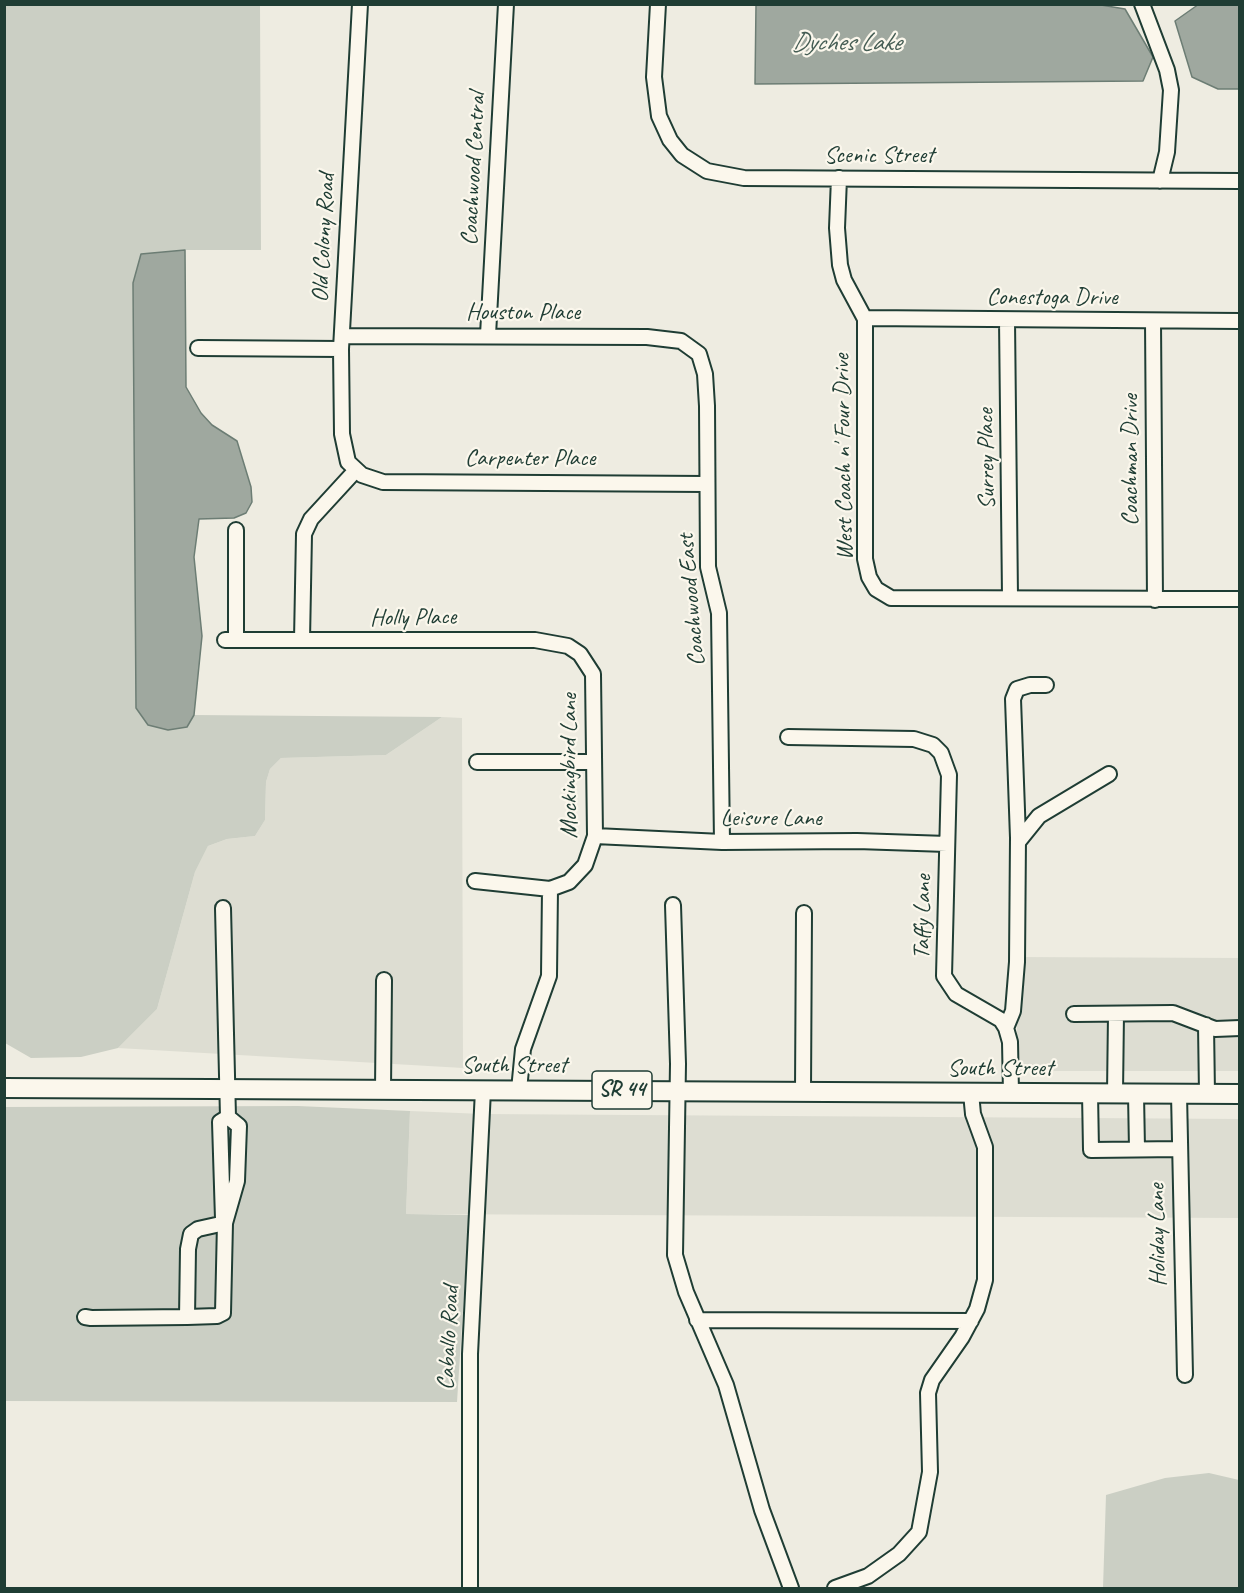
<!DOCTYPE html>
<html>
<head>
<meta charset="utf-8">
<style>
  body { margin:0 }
  #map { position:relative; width:1244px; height:1593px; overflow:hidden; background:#eeece1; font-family:Caveat,sans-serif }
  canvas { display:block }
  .frame { position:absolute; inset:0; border:6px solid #1f3d34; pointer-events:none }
</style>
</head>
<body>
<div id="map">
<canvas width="1244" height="1593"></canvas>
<div class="frame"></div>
</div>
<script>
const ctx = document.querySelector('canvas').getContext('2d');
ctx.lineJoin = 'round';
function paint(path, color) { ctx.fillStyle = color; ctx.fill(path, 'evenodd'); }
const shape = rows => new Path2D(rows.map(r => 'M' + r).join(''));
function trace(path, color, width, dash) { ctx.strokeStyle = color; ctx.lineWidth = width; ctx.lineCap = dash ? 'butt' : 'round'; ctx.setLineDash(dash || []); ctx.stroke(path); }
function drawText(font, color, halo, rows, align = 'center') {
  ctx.font = font + ' Caveat,sans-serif'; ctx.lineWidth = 4.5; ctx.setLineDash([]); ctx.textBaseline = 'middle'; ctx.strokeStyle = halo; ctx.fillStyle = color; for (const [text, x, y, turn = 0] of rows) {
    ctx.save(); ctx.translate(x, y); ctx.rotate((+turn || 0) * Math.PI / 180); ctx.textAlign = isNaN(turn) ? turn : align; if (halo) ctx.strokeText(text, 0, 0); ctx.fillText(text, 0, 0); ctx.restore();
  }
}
paint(shape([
  [442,717,462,718,463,1068,118,1048,157,1009,195,872,208,846,227,839,255,836,265,820,266,782,270,769,281,758,386,755],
  [1017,957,1239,958,1239,1071,1017,1071],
  [410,1111,483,1114,1239,1119,1239,1218,406,1214]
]), '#ddddd2');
paint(shape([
  [4,5,260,5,261,250,185,250,142,254,133,283,136,708,148,725,187,727,194,715,442,717,386,755,281,758,270,769,266,782,265,820,255,836,227,839,208,846,195,872,157,1009,118,1048,81,1057,31,1058,5,1043],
  [298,1106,410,1111,406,1214,469,1215,457,1402,5,1401,5,1107],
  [1209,1473,1239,1480,1239,1588,1103,1588,1106,1495,1165,1478]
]), '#cbcfc4');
const water = shape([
  [1199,4,1239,5,1239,89,1218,89,1192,77,1175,21,1199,4],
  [756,5,1101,5,1125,9,1153,57,1143,81,755,84,756,5],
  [185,250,186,387,201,413,212,425,237,441,251,487,252,502,246,513,234,518,199,519,194,557,202,636,194,715,187,727,168,730,148,725,136,708,133,283,141,254,185,250]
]);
paint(water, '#9fa89f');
trace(water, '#6c7d74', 1.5);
const minor = shape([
  [360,4,341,349,342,434,348,462,362,475,383,482,706,484],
  [658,4,654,77,659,116,670,140,682,155,707,171,744,178,1240,181],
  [1142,4,1167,70,1171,90,1167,152,1160,181],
  [839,178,837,228,840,265,844,280,865,319,865,559,869,577,876,589,891,598,1240,599],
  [865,318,1240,321],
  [1007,320,1010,597],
  [1153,321,1155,600],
  [488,335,506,4],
  [342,336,647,337,681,341,699,354,705,374,707,406,708,567,719,613,722,842],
  [198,348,341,349],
  [225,640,535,640,568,646,580,654,593,674,595,836,585,865,569,882,550,889,475,881],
  [236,640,236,530],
  [302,640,304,534,311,519,356,470],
  [788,737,914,739,933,745,941,753,949,775,944,976,956,994,1001,1020,1006,1028,1010,1042,1011,1093],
  [477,762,592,762],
  [595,836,722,842,857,841,947,844],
  [1018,842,1039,816,1109,774],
  [673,905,678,1064,675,1255,686,1292,726,1385,762,1510,791,1588],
  [223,908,228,1117],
  [1074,1014,1173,1013,1215,1029,1240,1028],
  [1206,1025,1207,1094],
  [1006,1028,1013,1011,1017,962,1018,838,1013,699,1017,689,1030,685,1046,685],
  [383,1090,384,980],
  [519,1090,523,1049,549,976,550,889],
  [803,1091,804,913],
  [1090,1093,1091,1150,1180,1149],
  [1115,1093,1116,1014],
  [1136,1094,1137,1149],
  [1179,1094,1185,1375],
  [228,1117,239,1126,237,1181,225,1223,223,1219,220,1122,228,1117],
  [85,1317,91,1318,187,1317,217,1316,223,1313,225,1223,198,1229,191,1234,188,1249,187,1317],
  [697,1320,971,1321],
  [470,1588,470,1354,483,1090],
  [835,1588,868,1576,899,1554,919,1532,930,1472,928,1393,932,1380,962,1337,977,1309,985,1280,985,1147,973,1114,971,1093]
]);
const major = shape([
  [4,1088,1240,1094]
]);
trace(minor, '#1f3d34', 18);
trace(major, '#1f3d34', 22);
trace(minor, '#fbf7ec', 14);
trace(major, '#fbf7ec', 18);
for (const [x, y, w] of [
  [622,1090,60]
]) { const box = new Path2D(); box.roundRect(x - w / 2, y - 19, w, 38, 4.5); ctx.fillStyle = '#fbf7ec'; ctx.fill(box); trace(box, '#1f3d34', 1.5); }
drawText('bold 22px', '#1f3d34', null, [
  ["SR 44",622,1090]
]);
drawText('24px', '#1f3d34', '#fbf7ec', [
  ["Scenic Street",879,156],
  ["Coachwood Central",474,169,-87],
  ["Old Colony Road",324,238,-87],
  ["Conestoga Drive",1052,298],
  ["Houston Place",523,313],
  ["West Coach n' Four Drive",844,457,-91],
  ["Carpenter Place",530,459],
  ["Surrey Place",987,459,-91],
  ["Coachman Drive",1131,460,-90],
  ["Coachwood East",692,600,-95],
  ["Holly Place",413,618,-1],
  ["Mockingbird Lane",570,766,-90],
  ["Leisure Lane",771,819],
  ["Taffy Lane",923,917,-89],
  ["South Street",514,1066],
  ["South Street",1000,1069],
  ["Holiday Lane",1158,1235,-91],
  ["Caballo Road",449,1338,-87]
]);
drawText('italic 26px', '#455d54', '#fbf7ec', [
  ["Dyches Lake",846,43]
]);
</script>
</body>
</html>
